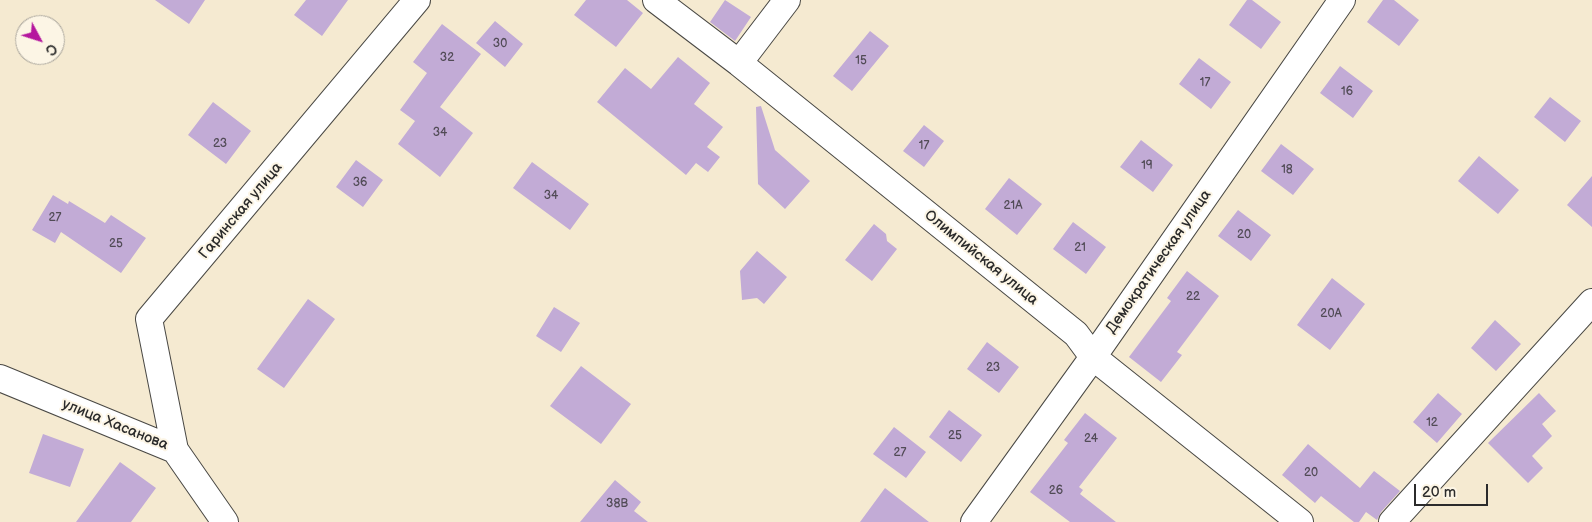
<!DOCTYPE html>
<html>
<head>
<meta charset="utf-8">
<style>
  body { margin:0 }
  #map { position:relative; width:1592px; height:522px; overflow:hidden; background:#f5ead1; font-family:"Balsamiq Sans",sans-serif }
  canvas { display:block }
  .north { position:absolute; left:15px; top:15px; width:50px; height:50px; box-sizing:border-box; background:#fcf5e5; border:1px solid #a8a49b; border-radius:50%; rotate:130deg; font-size:14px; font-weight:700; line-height:20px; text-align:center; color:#2b2b2b }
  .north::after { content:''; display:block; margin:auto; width:18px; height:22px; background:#b5179e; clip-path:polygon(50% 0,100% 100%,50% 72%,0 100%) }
  .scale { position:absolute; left:1414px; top:484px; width:74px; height:22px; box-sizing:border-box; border:2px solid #2b2b2b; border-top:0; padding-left:6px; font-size:15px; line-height:18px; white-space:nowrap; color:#2b2b2b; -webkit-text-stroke:4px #fcf5e5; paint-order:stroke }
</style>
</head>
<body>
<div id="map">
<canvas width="1592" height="522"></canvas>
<div class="north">С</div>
<div class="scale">20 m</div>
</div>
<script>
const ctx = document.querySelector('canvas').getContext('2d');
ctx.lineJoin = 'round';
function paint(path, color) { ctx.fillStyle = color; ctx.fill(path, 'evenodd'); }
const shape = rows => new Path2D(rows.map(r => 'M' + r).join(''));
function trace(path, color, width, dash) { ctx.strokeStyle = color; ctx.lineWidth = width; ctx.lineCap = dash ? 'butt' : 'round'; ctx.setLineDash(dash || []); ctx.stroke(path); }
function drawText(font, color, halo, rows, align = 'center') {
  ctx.font = font + ' "Balsamiq Sans",sans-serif'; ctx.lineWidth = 4; ctx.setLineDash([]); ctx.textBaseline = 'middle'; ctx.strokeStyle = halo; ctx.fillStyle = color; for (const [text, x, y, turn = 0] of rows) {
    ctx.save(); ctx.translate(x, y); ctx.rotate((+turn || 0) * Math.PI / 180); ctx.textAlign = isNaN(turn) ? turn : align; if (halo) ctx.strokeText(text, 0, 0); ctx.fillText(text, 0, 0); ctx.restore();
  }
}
paint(shape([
  [155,0,205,0,189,24],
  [306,0,348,0,322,36,294,15],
  [586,0,627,0,643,13,616,47,574,15],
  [725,0,751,17,735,41,710,22],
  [1247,0,1252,0,1281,22,1261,49,1229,25],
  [1383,0,1394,0,1419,20,1399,46,1367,22],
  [495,21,523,44,505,67,476,43],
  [442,24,481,54,440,107,473,133,440,177,398,144,415,121,400,110,427,73,413,62],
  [870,31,889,46,852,91,833,76],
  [678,57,710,83,694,104,723,127,707,147,720,157,708,172,696,163,686,175,597,102,625,68,651,89],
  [1199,58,1231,82,1211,109,1179,84],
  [1340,66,1373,91,1353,118,1320,93],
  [1550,97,1581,121,1565,142,1534,117],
  [213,102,251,131,226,164,188,135],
  [761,106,775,150,810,181,785,209,758,184,756,107],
  [924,125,944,141,924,167,903,151],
  [1141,140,1173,165,1153,192,1120,167],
  [1281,144,1314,169,1293,195,1261,171],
  [1479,156,1519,190,1498,214,1458,181],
  [356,160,383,180,363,207,336,187],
  [532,162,589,204,570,230,513,188],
  [1592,176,1592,227,1567,205],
  [1009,178,1042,204,1017,235,985,209],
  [53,195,68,204,69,201,105,223,111,215,146,238,121,273,61,232,55,243,32,230],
  [1238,210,1271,235,1251,261,1218,236],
  [1073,222,1106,247,1086,274,1053,249],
  [874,224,886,234,887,241,897,249,872,281,845,260],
  [757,251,787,277,764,304,757,298,742,300,740,271],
  [1187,271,1219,296,1177,352,1182,355,1161,382,1129,357,1171,301,1167,298],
  [1332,278,1365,304,1330,350,1297,325],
  [308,299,335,319,284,388,257,369],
  [554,307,580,323,561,352,536,336],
  [1495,320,1521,344,1496,371,1471,348],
  [987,342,1019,367,999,393,967,369],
  [581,366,631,404,601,444,550,406],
  [1438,393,1462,414,1437,443,1413,422],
  [1539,393,1556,411,1542,424,1552,436,1532,456,1543,468,1528,483,1488,443],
  [949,410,982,435,961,462,929,437],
  [1085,413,1117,438,1079,487,1083,490,1080,494,1116,522,1070,522,1030,492,1068,443,1064,440],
  [894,427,926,452,906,478,873,454],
  [43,434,84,449,70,487,29,473],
  [1308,444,1360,488,1374,471,1400,491,1381,512,1377,520,1366,512,1359,522,1354,522,1321,496,1315,503,1282,475],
  [120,462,156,488,131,522,76,522],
  [615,480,641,502,634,511,648,522,580,522],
  [885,488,929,522,860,522]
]), '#c2abd6');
const minor = shape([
  [656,0,739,63,1076,334,1093,357,1300,522],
  [739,63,787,0],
  [0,378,175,450,225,522],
  [175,450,149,319,417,0],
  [974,522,1093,357,1342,0],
  [1392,522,1592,302]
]);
trace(minor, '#494844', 28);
trace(minor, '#fff', 26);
drawText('12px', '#514b56', null, [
  ["30",500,44],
  ["32",447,58],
  ["15",861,61],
  ["17",1205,83],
  ["16",1347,92],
  ["34",440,133],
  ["23",220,144],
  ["17",924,146],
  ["19",1147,166],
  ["18",1287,170],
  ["36",360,183],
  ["34",551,196],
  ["21А",1013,206],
  ["27",55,218],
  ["20",1244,235],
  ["25",116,244],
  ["21",1080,248],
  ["22",1193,297],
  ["20А",1331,314],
  ["23",993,368],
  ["12",1432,423],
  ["25",955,436],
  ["24",1091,439],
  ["27",900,453],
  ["20",1311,473],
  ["26",1056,491],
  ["38В",617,504]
]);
drawText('15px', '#2b2b2b', '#fcf5e5', [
  ["Гаринская улица",241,211,-50],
  ["Олимпийская улица",981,258,39],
  ["Демократическая улица",1159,262,-55],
  ["улица Хасанова",115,425,22]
]);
</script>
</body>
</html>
